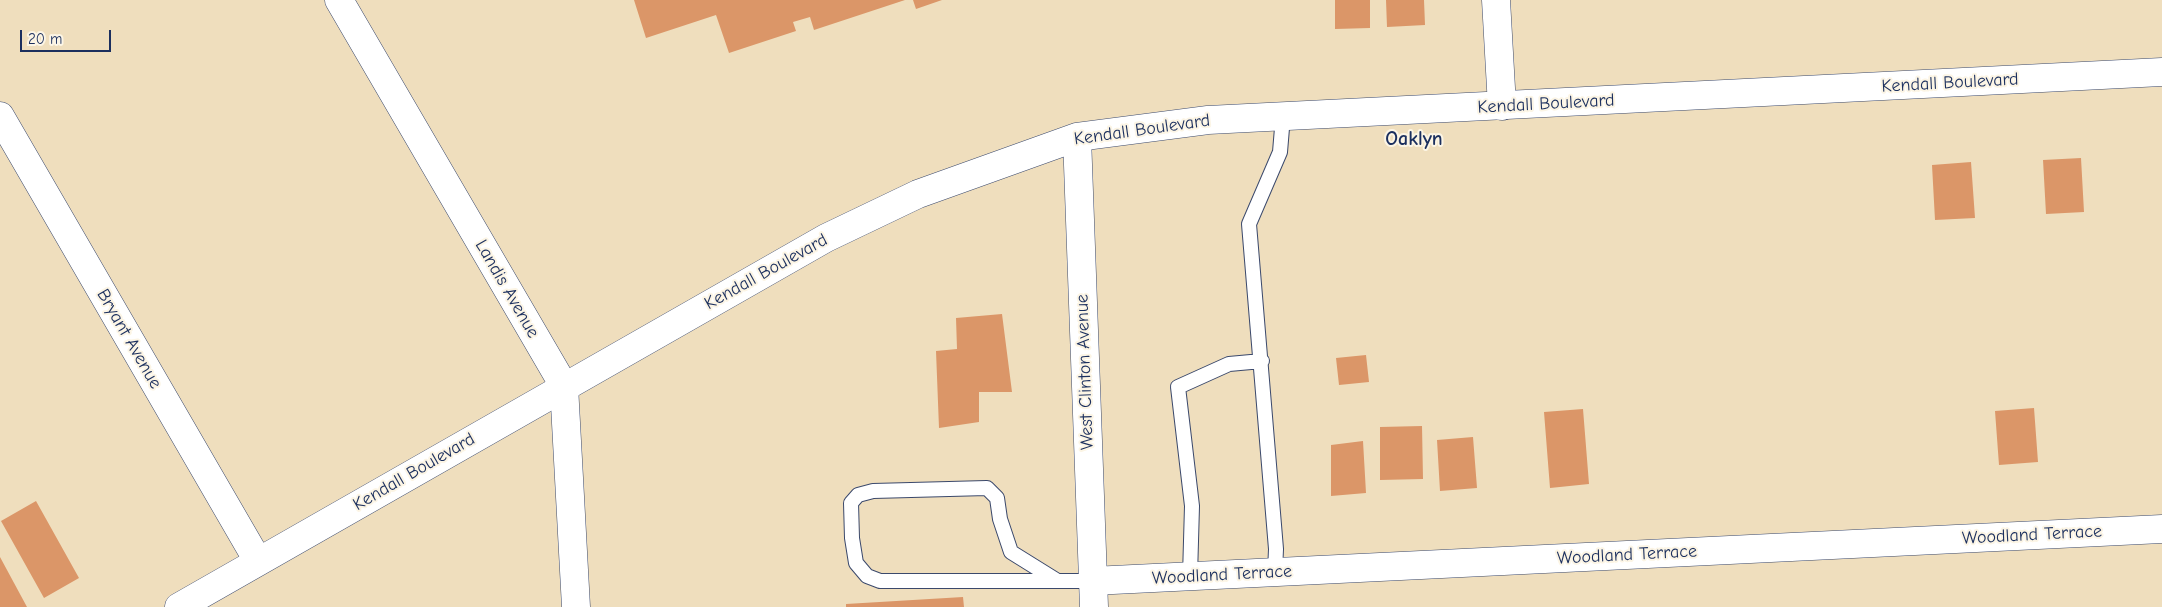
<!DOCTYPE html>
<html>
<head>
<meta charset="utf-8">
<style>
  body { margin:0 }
  #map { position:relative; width:2162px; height:607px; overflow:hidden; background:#efdebd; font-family:"Comic Neue",sans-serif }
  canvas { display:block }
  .scale { position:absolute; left:20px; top:30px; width:91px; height:22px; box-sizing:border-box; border:2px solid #1b2f5e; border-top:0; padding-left:6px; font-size:15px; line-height:18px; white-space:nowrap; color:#1b2f5e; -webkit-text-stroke:4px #fcf5e5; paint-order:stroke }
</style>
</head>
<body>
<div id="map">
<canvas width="2162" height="607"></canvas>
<div class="scale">20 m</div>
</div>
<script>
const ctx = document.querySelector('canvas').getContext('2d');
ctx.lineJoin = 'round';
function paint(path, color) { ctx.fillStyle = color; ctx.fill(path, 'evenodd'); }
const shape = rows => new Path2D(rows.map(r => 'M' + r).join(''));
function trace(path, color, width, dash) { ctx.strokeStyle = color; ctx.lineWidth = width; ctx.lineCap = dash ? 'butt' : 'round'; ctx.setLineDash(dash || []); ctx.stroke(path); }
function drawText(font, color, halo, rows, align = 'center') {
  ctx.font = font + ' "Comic Neue",sans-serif'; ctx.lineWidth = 4; ctx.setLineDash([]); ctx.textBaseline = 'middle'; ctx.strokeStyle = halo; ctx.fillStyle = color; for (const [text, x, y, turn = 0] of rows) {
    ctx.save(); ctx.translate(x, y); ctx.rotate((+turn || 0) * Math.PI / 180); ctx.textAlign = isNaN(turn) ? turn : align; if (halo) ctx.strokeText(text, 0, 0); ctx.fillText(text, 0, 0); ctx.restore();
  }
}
paint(shape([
  [634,0,905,0,814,30,810,17,793,22,796,31,729,53,716,15,646,38],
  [913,0,942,0,916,9],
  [1335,0,1370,0,1370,28,1335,29],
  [1386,0,1424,0,1425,25,1387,27],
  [2081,158,2084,212,2046,214,2043,160],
  [1971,162,1975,218,1935,220,1932,165],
  [1002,314,1012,392,979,392,979,422,939,428,936,351,957,349,956,318],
  [1366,355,1369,382,1339,385,1336,358],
  [2034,408,2038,462,1999,465,1995,411],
  [1583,409,1589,484,1550,488,1544,412],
  [1422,426,1423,479,1380,480,1380,427],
  [1473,437,1477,488,1440,491,1437,440],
  [1363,441,1366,493,1331,496,1331,445],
  [36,501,79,578,44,598,1,521],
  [0,557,27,607,0,607],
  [963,597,964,607,846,607,846,604]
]), '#db9668');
const service = shape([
  [1275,572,1276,549,1249,224,1280,152,1283,116],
  [1190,576,1192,506,1178,387,1229,364,1262,361],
  [1056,580,1011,552,1000,519,997,498,987,488,873,491,858,495,851,503,852,538,856,563,867,576,880,581,1092,581]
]);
const minor = shape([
  [339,0,564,386,576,607],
  [1496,0,1502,106],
  [0,116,258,561],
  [1092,581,2162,529]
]);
const tertiary = shape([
  [1077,137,1094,607],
  [179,607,826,238,918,194,1077,137,1208,120,2162,72]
]);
trace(service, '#3b496c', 16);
trace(minor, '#3b496c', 29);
trace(tertiary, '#3b496c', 29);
trace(service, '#fff', 14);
trace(minor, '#fff', 28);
trace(tertiary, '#fff', 28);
drawText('18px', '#1b2f5e', '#fcf5e5', [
  ["Kendall Boulevard",1950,83,-3],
  ["Kendall Boulevard",1546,104,-3],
  ["Kendall Boulevard",1142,130,-8],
  ["Kendall Boulevard",766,272,-29],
  ["Landis Avenue",507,289,60],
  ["Bryant Avenue",129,339,60],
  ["West Clinton Avenue",1085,372,-92],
  ["Kendall Boulevard",414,472,-30],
  ["Woodland Terrace",2032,535,-3],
  ["Woodland Terrace",1627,555,-3],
  ["Woodland Terrace",1222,575,-3]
]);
drawText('bold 20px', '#1b2f5e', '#fcf5e5', [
  ["Oaklyn",1414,139]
]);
</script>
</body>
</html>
